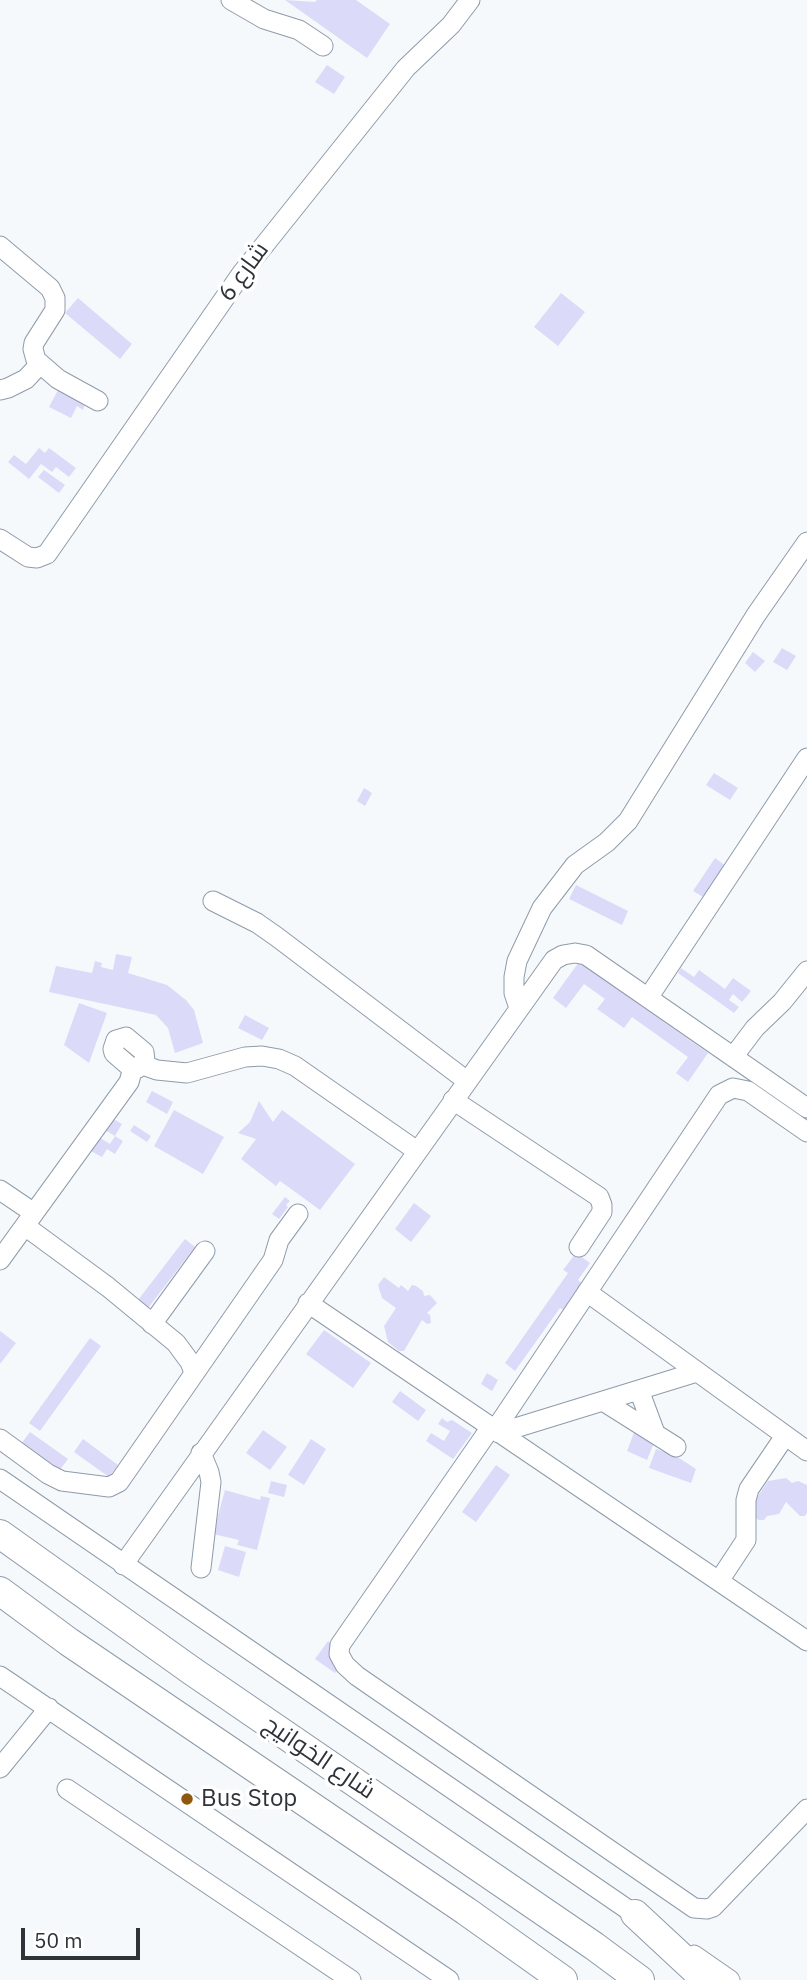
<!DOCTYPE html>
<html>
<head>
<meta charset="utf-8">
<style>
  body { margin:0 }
  #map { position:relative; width:807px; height:1980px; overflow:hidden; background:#f6f9fc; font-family:"IBM Plex Sans",sans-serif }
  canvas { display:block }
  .scale { position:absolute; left:21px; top:1928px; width:119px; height:32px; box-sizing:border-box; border:4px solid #2e3339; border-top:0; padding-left:9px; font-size:21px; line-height:24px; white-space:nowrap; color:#2e3339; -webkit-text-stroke:5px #fff; paint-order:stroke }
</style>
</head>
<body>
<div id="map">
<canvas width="807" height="1980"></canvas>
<div class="scale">50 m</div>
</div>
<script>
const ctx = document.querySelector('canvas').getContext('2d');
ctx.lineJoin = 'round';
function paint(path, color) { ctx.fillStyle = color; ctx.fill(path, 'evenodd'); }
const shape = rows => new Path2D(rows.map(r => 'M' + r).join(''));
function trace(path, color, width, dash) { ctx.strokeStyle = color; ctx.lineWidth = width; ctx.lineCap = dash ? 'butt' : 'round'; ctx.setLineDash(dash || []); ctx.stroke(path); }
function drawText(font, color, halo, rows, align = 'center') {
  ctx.font = font + ' "IBM Plex Sans",Cairo,sans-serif'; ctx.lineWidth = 7; ctx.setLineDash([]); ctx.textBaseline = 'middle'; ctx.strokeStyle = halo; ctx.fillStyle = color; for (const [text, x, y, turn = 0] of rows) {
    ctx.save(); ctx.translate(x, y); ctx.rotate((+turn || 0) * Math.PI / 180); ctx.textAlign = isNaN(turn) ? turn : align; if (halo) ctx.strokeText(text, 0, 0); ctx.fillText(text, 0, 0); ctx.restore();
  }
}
paint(shape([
  [285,0,315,2,317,0,356,0,390,24,367,58],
  [327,65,345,77,334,94,315,82],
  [561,293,585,312,558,346,534,327],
  [78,298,132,344,120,359,65,313],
  [58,390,85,404,83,410,77,406,71,418,49,407],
  [39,448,45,453,49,448,76,468,69,477,56,467,52,472,41,464,29,479,8,462,14,455,26,464],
  [44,470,65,485,59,493,38,477],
  [782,648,796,656,787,670,773,662],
  [753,652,765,661,755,672,745,663],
  [714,773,738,788,730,800,706,785],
  [364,788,372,793,365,806,357,801],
  [715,858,726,866,705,898,693,891],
  [576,885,628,911,622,925,569,899],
  [116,954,132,957,128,973,167,985,186,1000,194,1010,203,1043,175,1053,168,1028,156,1015,49,992,56,966,92,973,95,961,102,963,101,967,113,970],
  [579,962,708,1053,688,1082,676,1073,688,1057,632,1017,624,1028,597,1009,605,999,584,984,566,1008,553,998],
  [681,968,694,977,699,970,725,989,733,978,751,991,742,1002,733,994,729,1000,739,1007,734,1013,678,973],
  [79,1003,107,1013,89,1063,64,1045],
  [245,1015,269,1028,262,1040,238,1028],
  [152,1091,173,1102,167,1114,146,1102],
  [259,1101,273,1122,282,1110,355,1164,320,1210,280,1181,276,1186,241,1159,256,1139,238,1133,250,1122],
  [174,1110,224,1137,203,1174,154,1146],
  [110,1117,122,1124,115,1136,103,1129],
  [134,1125,151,1136,147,1142,130,1131],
  [97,1136,110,1144,115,1136,123,1141,115,1154,107,1149,102,1157,89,1150],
  [285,1197,290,1201,286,1205,288,1207,279,1219,272,1214],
  [414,1203,431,1216,411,1242,395,1229],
  [185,1239,195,1247,148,1308,138,1300],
  [576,1253,590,1263,578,1280,584,1285,565,1311,560,1308,515,1371,505,1363,568,1273,563,1270],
  [384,1277,399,1288,401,1285,408,1291,412,1285,416,1286,423,1291,424,1296,430,1295,437,1303,427,1313,430,1315,431,1323,427,1324,422,1320,404,1351,399,1351,388,1342,384,1326,396,1308,382,1298,378,1285],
  [324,1330,371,1363,353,1388,306,1354],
  [0,1331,16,1343,0,1364],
  [90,1338,101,1346,40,1431,29,1423],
  [487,1373,498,1380,492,1391,481,1384],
  [400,1391,426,1410,418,1421,392,1402],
  [442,1418,447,1422,452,1420,472,1433,453,1459,426,1441,431,1433,444,1441,450,1431,438,1424],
  [263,1430,287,1447,270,1470,246,1453],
  [635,1430,656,1438,647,1460,627,1451],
  [30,1432,68,1459,59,1471,21,1444],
  [83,1439,118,1465,109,1477,74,1452],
  [311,1439,326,1449,304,1485,288,1475],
  [656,1449,676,1456,696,1469,691,1483,649,1468],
  [496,1465,510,1475,476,1522,462,1512],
  [786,1478,792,1483,798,1481,807,1485,807,1513,805,1516,800,1516,786,1502,779,1514,767,1516,764,1520,759,1520,751,1515,750,1508,768,1481],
  [271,1481,287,1485,284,1497,268,1493],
  [225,1490,260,1500,261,1496,270,1498,257,1550,237,1545,239,1540,213,1534],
  [225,1546,246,1552,239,1577,218,1570],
  [328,1641,336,1647,340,1666,335,1673,315,1659]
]), '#dbdaf9');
const minor = shape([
  [231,0,264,19,299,30,323,46],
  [0,246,50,288,55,298,55,310,34,343,33,349,36,360,58,379,98,401],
  [0,390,8,388,26,379,40,364],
  [0,539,28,557,37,558,47,554,242,273,406,68,451,25,470,0],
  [213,901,257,923,277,937,467,1081],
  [648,998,807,758],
  [519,1008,514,993,514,977,517,961,542,908,575,865,607,842,628,821,756,615,807,542],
  [126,1037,144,1052,145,1061,138,1068,129,1066,114,1053,113,1049,116,1040,126,1037],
  [733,1057,755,1028,782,1002,807,971],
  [143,1065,157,1070,187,1073,245,1057,262,1056,279,1059,295,1066,417,1151],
  [453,1100,599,1197,602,1205,602,1212,579,1247],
  [0,1190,34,1213],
  [25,1226,108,1287,176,1343,190,1362,194,1373],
  [0,1260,129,1082,133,1068],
  [587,1292,807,1451],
  [308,1303,807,1641],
  [152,1324,205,1251],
  [639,1390,655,1433],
  [603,1401,676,1447],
  [491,1427,340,1645,339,1654,345,1665,357,1676,694,1908,707,1909,713,1907,807,1809],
  [495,1430,719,1095,733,1088,748,1091,807,1132],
  [499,1433,697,1372],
  [0,1439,48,1474,62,1481,109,1487,119,1482,273,1260,279,1240,298,1214],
  [0,1479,646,1922],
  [123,1565,554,960,563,955,575,953,586,955,807,1108],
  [201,1568,211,1482,209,1472,201,1453],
  [719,1581,746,1540,746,1500,749,1489,785,1436],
  [0,1676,449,1980],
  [0,1768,49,1708],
  [67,1789,351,1980],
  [694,1955,730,1980]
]);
const highway = shape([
  [0,1534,192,1671,594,1946,640,1980],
  [0,1591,69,1642,466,1911,563,1980],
  [635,1914,706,1980]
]);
trace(minor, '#8e9baa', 21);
trace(highway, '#8e9baa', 30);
trace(minor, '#fff', 19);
trace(highway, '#fff', 28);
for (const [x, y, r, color] of [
  [187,1799,7,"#90580f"]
]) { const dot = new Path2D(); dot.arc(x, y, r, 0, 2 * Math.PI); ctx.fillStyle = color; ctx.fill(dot); trace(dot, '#fff', 2.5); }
drawText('24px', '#2e3339', '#fff', [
  ["شارع 6",244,272,-54],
  ["شارع الخوانيج",319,1758,34]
]);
drawText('24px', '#2e3339', '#fff', [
  ["Bus Stop",201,1799]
], 'left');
</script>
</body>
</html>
